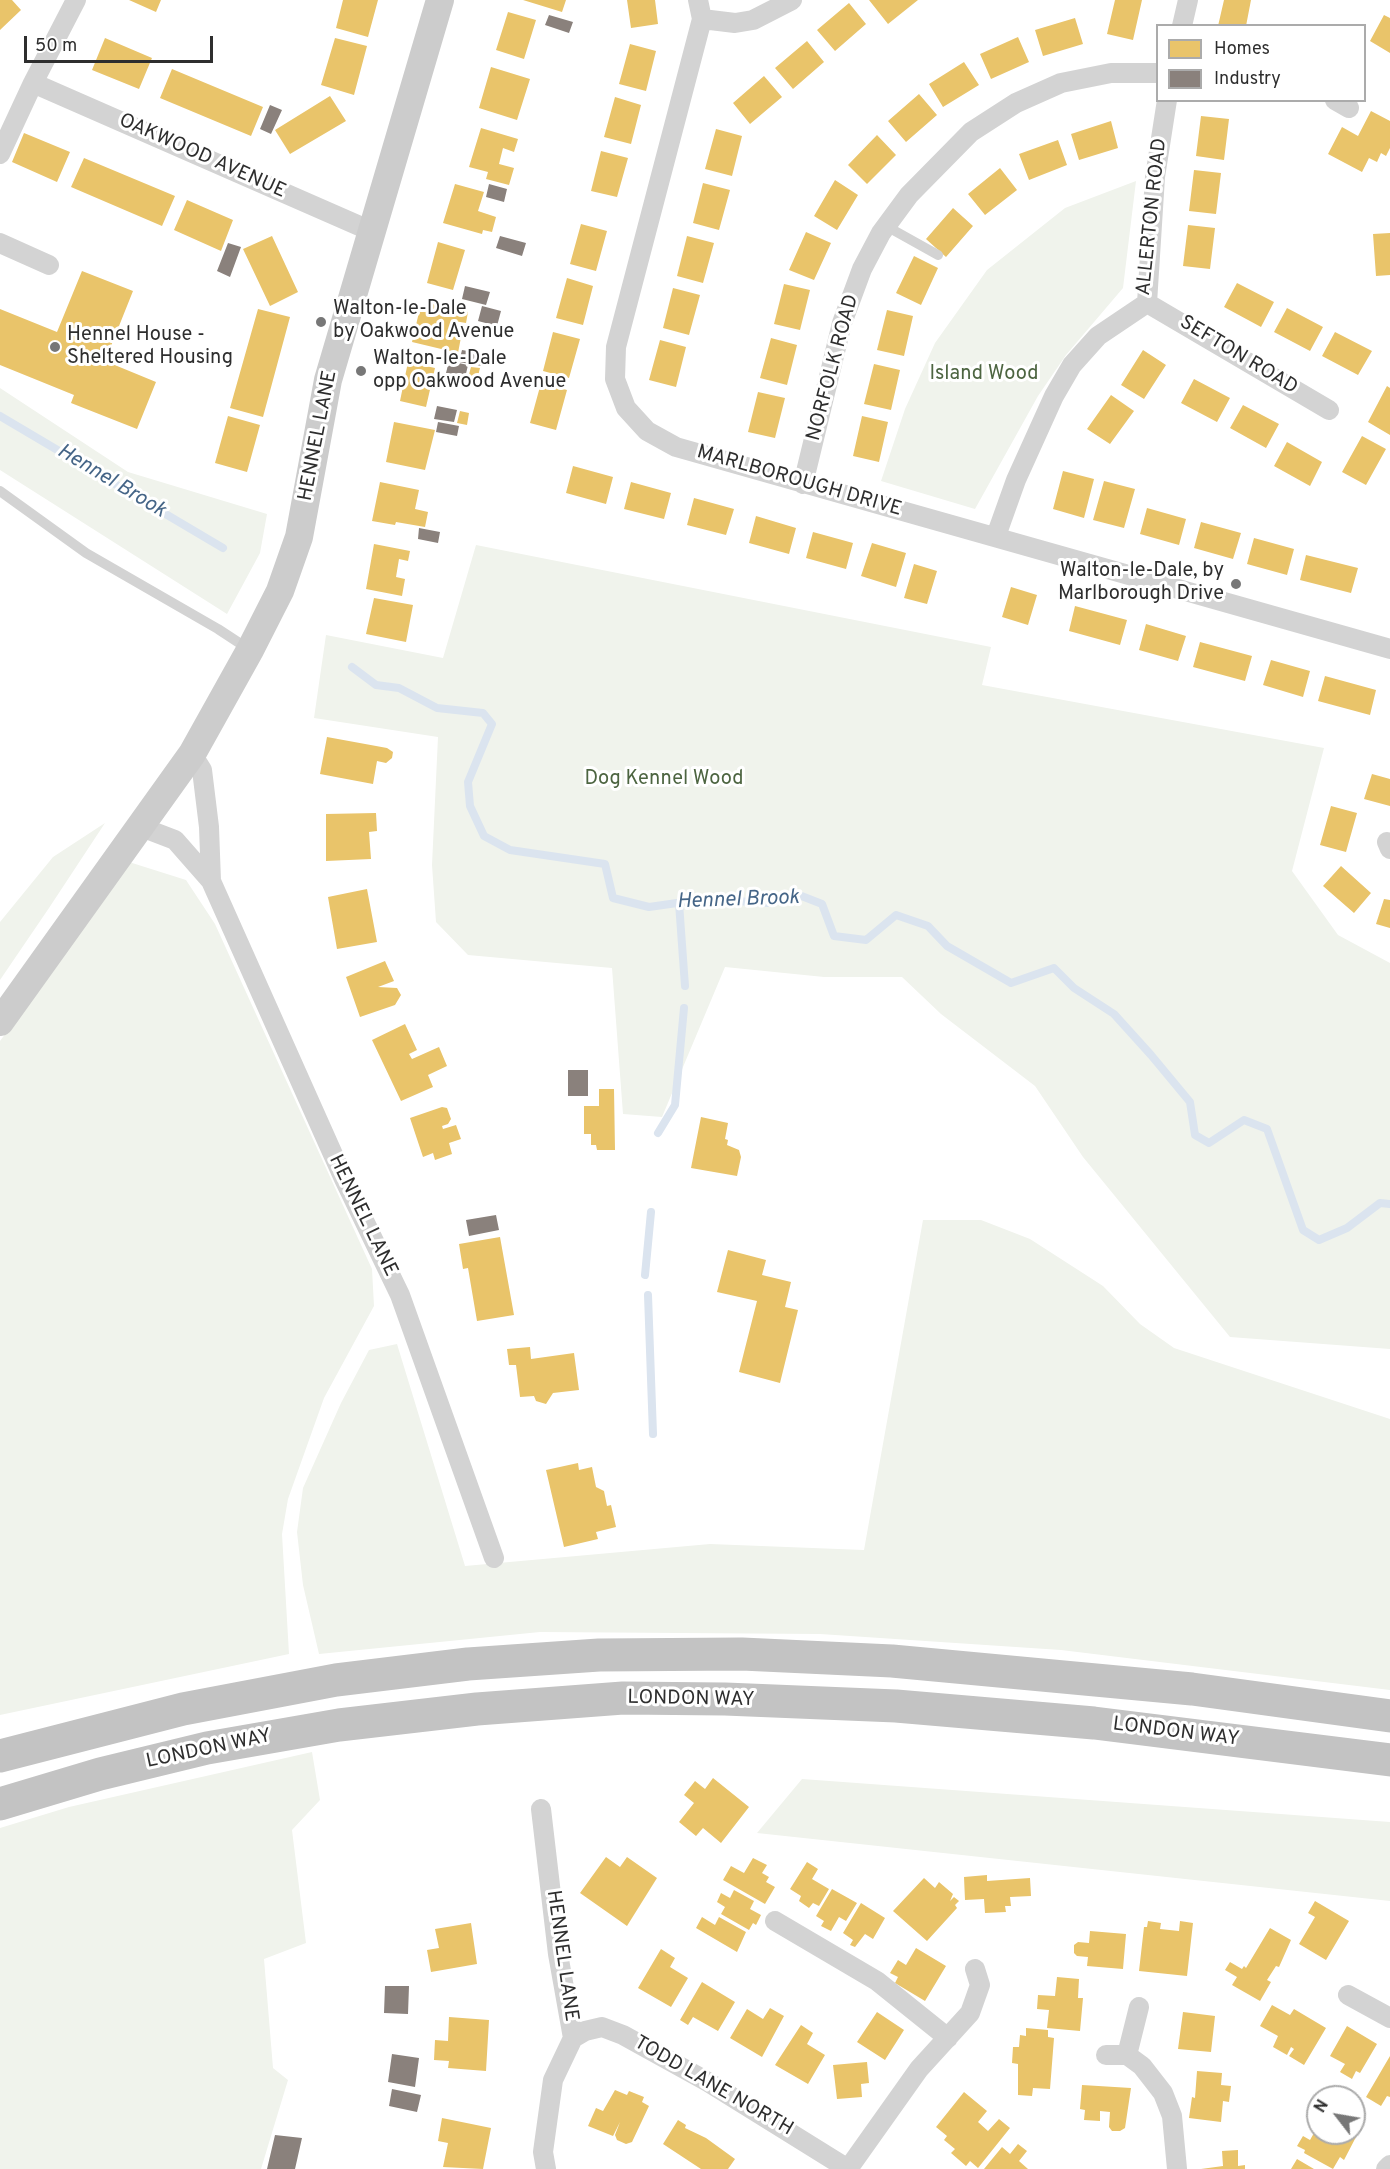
<!DOCTYPE html>
<html>
<head>
<meta charset="utf-8">
<style>
  body { margin:0 }
  #map { position:relative; width:1390px; height:2169px; overflow:hidden; background:#fff; font-family:Overpass,sans-serif }
  canvas { display:block }
  .legend { position:absolute; left:1156px; top:24px; width:210px; height:78px; box-sizing:border-box; background:#fff; border:2px solid #ababab; margin:0; padding:8px 10px; list-style:none; font-size:18px; color:#2e2e2e }
  .legend li { display:flex; align-items:center; gap:12px; height:30px }
  .legend b { width:30px; border:2px solid #ababab }
  .north { position:absolute; left:1306px; top:2085px; width:60px; height:60px; box-sizing:border-box; background:#fff; border:2px solid #ababab; border-radius:50%; rotate:301deg; font-size:16px; font-weight:700; line-height:24px; text-align:center; color:#2e2e2e }
  .north::after { content:''; display:block; margin:auto; width:21px; height:27px; background:#777; clip-path:polygon(50% 0,100% 100%,50% 72%,0 100%) }
  .scale { position:absolute; left:24px; top:36px; width:189px; height:27px; box-sizing:border-box; border:3px solid #2e2e2e; border-top:0; padding-left:8px; font-size:18px; line-height:21px; white-space:nowrap; color:#2e2e2e; -webkit-text-stroke:4px #fff; paint-order:stroke }
</style>
</head>
<body>
<div id="map">
<canvas width="1390" height="2169"></canvas>
<ul class="legend">
<li><b style="height:16px;background:#e9c46a"></b>Homes</li>
<li><b style="height:16px;background:#8a817c"></b>Industry</li>
</ul>
<div class="north">N</div>
<div class="scale">50 m</div>
</div>
<script>
const ctx = document.querySelector('canvas').getContext('2d');
ctx.lineJoin = 'round';
function paint(path, color) { ctx.fillStyle = color; ctx.fill(path, 'evenodd'); }
const shape = rows => new Path2D(rows.map(r => 'M' + r).join(''));
function trace(path, color, width, dash) { ctx.strokeStyle = color; ctx.lineWidth = width; ctx.lineCap = dash ? 'butt' : 'round'; ctx.setLineDash(dash || []); ctx.stroke(path); }
function drawText(font, color, halo, rows, align = 'center') {
  ctx.font = font + ' Overpass,sans-serif'; ctx.lineWidth = 6; ctx.setLineDash([]); ctx.textBaseline = 'middle'; ctx.strokeStyle = halo; ctx.fillStyle = color; for (const [text, x, y, turn = 0] of rows) {
    ctx.save(); ctx.translate(x, y); ctx.rotate((+turn || 0) * Math.PI / 180); ctx.textAlign = isNaN(turn) ? turn : align; if (halo) ctx.strokeText(text, 0, 0); ctx.fillText(text, 0, 0); ctx.restore();
  }
}
paint(shape([
  [1136,181,1123,288,1066,355,1038,396,975,509,881,481,905,409,935,343,987,270,1065,208],
  [0,388,128,472,267,514,260,553,227,614,0,470],
  [476,545,991,647,982,685,1324,748,1292,871,1338,935,1390,963,1390,1349,1230,1337,1083,1157,1035,1086,941,1014,902,977,824,977,725,967,662,1117,623,1114,612,968,468,955,436,922,432,865,438,737,314,718,326,635,443,658],
  [105,823,49,908,0,980,0,922,53,857],
  [129,862,186,880,215,924,372,1269,374,1306,324,1398,288,1499,282,1534,289,1654,0,1715,0,1041,70,947],
  [923,1220,981,1220,1030,1239,1103,1286,1140,1324,1174,1348,1390,1419,1390,1690,1061,1650,820,1634,540,1632,319,1654,303,1585,297,1532,303,1488,341,1403,369,1350,397,1344,465,1566,710,1544,864,1550],
  [312,1752,320,1800,292,1830,306,1943,264,1959,273,2068,288,2080,261,2169,0,2169,0,1828,69,1807],
  [802,1779,1390,1822,1390,1901,757,1833]
]), '#f0f3ec');
paint(shape([
  [0,0,12,0,21,10,0,30],
  [129,0,161,0,156,12],
  [343,0,378,0,368,37,336,28],
  [523,0,566,0,562,12],
  [627,0,655,0,658,24,631,28],
  [869,0,918,0,888,24],
  [1115,0,1142,0,1133,40,1107,34],
  [1224,0,1251,0,1246,26,1218,26],
  [849,3,866,24,835,51,817,30],
  [508,12,536,20,524,59,496,50],
  [1384,15,1390,18,1390,53,1370,41],
  [1075,18,1083,44,1043,56,1035,30],
  [1018,37,1029,62,991,79,980,54],
  [105,38,152,58,139,89,92,70],
  [335,38,367,46,354,95,321,85],
  [807,41,824,62,793,89,775,68],
  [630,44,656,51,646,91,619,84],
  [964,62,979,85,943,107,929,84],
  [491,67,530,79,517,120,479,108],
  [172,69,263,107,251,136,160,98],
  [764,76,782,97,750,124,733,103],
  [919,94,937,115,906,142,888,121],
  [330,96,346,121,290,154,275,130],
  [615,97,641,105,631,144,604,137],
  [1371,111,1390,121,1390,148,1386,156,1381,153,1377,162,1369,158,1362,172,1328,154,1342,127,1358,136],
  [1201,116,1229,119,1224,160,1196,156],
  [1111,121,1118,148,1079,160,1071,134],
  [481,128,518,139,514,152,503,148,499,164,514,168,509,185,486,179,488,172,469,167],
  [716,129,742,136,732,176,705,169],
  [24,133,70,152,57,182,12,162],
  [877,135,896,155,867,184,848,165],
  [1058,140,1067,165,1029,180,1019,154],
  [601,151,628,158,617,197,591,191],
  [84,158,175,196,162,226,71,187],
  [1000,168,1017,190,985,215,968,194],
  [1194,170,1221,173,1216,214,1189,211],
  [835,180,858,195,837,230,814,216],
  [703,183,730,190,719,230,693,223],
  [455,184,484,192,478,211,496,217,492,232,483,230,482,234,443,223],
  [187,200,233,220,221,251,174,230],
  [953,208,973,226,946,257,926,239],
  [581,224,607,231,596,271,570,264],
  [1188,225,1215,228,1210,269,1183,266],
  [806,232,831,243,814,280,789,270],
  [1390,233,1390,275,1376,276,1373,234],
  [272,236,298,292,270,306,243,249],
  [687,236,714,243,703,283,677,276],
  [438,242,465,250,453,290,427,283],
  [914,256,938,268,921,305,896,293],
  [82,271,133,291,105,361,156,382,137,429,71,403,74,395,0,365,0,309,57,332],
  [567,278,593,286,583,325,556,318],
  [1237,283,1274,302,1261,327,1224,307],
  [784,284,810,290,800,330,774,324],
  [673,288,700,295,689,335,663,328],
  [429,303,468,312,466,323,454,321,452,329,462,332,458,353,412,342,420,308,427,310],
  [1287,308,1323,327,1310,351,1274,332],
  [258,309,290,317,263,417,230,408],
  [887,310,913,316,904,356,877,350],
  [553,332,580,339,569,378,543,371],
  [1335,332,1372,351,1358,375,1322,356],
  [771,338,797,345,787,385,760,378],
  [660,340,686,347,676,387,649,380],
  [1143,350,1166,365,1144,399,1121,385],
  [408,362,435,368,426,407,400,401],
  [874,364,900,370,891,410,864,404],
  [471,367,480,368,477,380,468,378],
  [1194,379,1230,398,1217,422,1181,403],
  [541,383,567,390,556,430,530,423],
  [1387,386,1390,388,1390,435,1368,422],
  [758,392,785,398,775,438,748,432],
  [1111,395,1134,411,1110,444,1087,429],
  [1243,405,1279,424,1266,448,1230,428],
  [460,411,469,413,467,425,457,423],
  [228,416,260,425,247,472,215,463],
  [862,416,888,422,879,462,853,456],
  [394,422,435,430,425,470,386,462],
  [1362,436,1386,449,1366,485,1342,472],
  [1287,442,1322,462,1310,486,1274,466],
  [573,466,613,477,606,504,566,493],
  [1063,471,1094,479,1084,518,1053,509],
  [1104,481,1135,489,1124,528,1093,520],
  [380,482,419,490,415,509,428,512,425,527,396,522,395,525,372,521],
  [631,482,671,493,664,519,624,509],
  [694,498,734,509,726,535,687,525],
  [1147,508,1186,519,1179,545,1140,534],
  [756,516,796,528,789,554,749,543],
  [1201,522,1241,533,1233,559,1194,548],
  [813,532,853,543,846,569,806,558],
  [1254,538,1294,549,1287,575,1247,564],
  [872,543,906,553,896,587,861,576],
  [374,544,410,551,408,561,399,559,396,577,405,579,402,596,366,589],
  [1306,555,1358,568,1351,593,1300,580],
  [914,564,937,571,927,604,904,598],
  [1011,587,1037,595,1028,625,1002,617],
  [374,598,413,605,406,642,366,634],
  [1075,606,1127,620,1120,645,1069,631],
  [1146,624,1186,636,1178,661,1139,650],
  [1200,642,1252,656,1245,681,1193,667],
  [1271,660,1310,671,1303,697,1263,685],
  [1325,676,1376,690,1370,715,1318,701],
  [327,737,387,748,393,752,392,758,386,763,377,761,373,784,320,774],
  [1372,774,1390,779,1390,806,1364,799],
  [1331,806,1357,813,1346,852,1320,845],
  [376,813,377,831,369,832,371,859,326,861,326,814],
  [1341,866,1371,893,1354,913,1323,886],
  [367,889,377,942,337,949,328,897],
  [1384,899,1390,900,1390,928,1376,924],
  [385,961,394,981,378,987,397,988,401,995,395,1005,360,1017,346,977],
  [405,1024,417,1050,409,1054,412,1059,439,1047,447,1066,428,1075,433,1087,401,1101,372,1040],
  [599,1089,614,1089,615,1150,597,1150,596,1145,591,1145,591,1134,584,1134,584,1106,599,1106],
  [442,1107,447,1108,451,1119,448,1124,442,1126,443,1129,456,1125,461,1139,449,1143,452,1154,435,1160,433,1153,423,1157,410,1118],
  [701,1117,728,1123,725,1139,728,1140,727,1145,739,1150,741,1157,737,1176,691,1168],
  [500,1237,514,1315,477,1321,468,1268,463,1269,459,1244],
  [728,1250,766,1260,762,1275,791,1282,785,1307,798,1310,780,1383,739,1372,757,1301,717,1292],
  [530,1347,531,1359,574,1353,579,1390,553,1393,546,1404,536,1401,534,1396,520,1397,516,1365,509,1365,507,1349],
  [578,1463,579,1470,592,1467,596,1487,604,1491,607,1506,611,1505,616,1527,596,1532,598,1539,564,1547,546,1470],
  [713,1778,749,1807,721,1843,703,1828,696,1836,679,1822,694,1803,684,1795,695,1781,705,1789],
  [606,1857,620,1867,627,1857,657,1878,627,1926,580,1893],
  [753,1858,767,1865,762,1873,769,1877,766,1882,775,1887,765,1904,723,1880,731,1866,744,1873],
  [807,1862,818,1869,812,1879,829,1889,819,1906,813,1903,809,1908,799,1901,801,1896,790,1889],
  [987,1875,987,1881,1030,1878,1031,1896,1010,1897,1011,1906,1005,1906,1006,1912,985,1913,984,1899,965,1900,964,1877],
  [924,1878,935,1888,939,1882,953,1894,950,1901,954,1897,959,1901,955,1905,957,1908,927,1941,893,1911],
  [832,1889,857,1903,846,1921,839,1917,831,1931,821,1926,824,1921,816,1916],
  [734,1890,754,1901,750,1909,761,1915,756,1925,753,1923,749,1930,721,1914,725,1907,717,1902,721,1893,730,1898],
  [1315,1901,1349,1921,1326,1960,1299,1944,1315,1917,1308,1913],
  [861,1903,885,1918,873,1939,865,1934,855,1947,850,1945,853,1940,843,1933],
  [702,1917,715,1925,719,1917,746,1932,737,1952,696,1928],
  [1148,1921,1161,1923,1160,1929,1179,1931,1180,1921,1193,1923,1187,1976,1139,1971,1144,1927,1147,1927],
  [471,1923,477,1964,431,1972,427,1950,439,1948,435,1929],
  [1270,1928,1291,1940,1279,1967,1276,1966,1267,1980,1271,1982,1260,2001,1232,1985,1237,1977,1225,1970,1230,1962,1242,1969,1244,1966,1246,1968],
  [1090,1931,1126,1934,1123,1969,1087,1966,1088,1957,1077,1956,1074,1953,1074,1945,1078,1942,1089,1943],
  [916,1948,946,1966,925,2001,895,1983,898,1977,890,1973,898,1960,906,1965],
  [661,1949,675,1958,670,1967,688,1978,671,2007,638,1988],
  [1057,1977,1079,1979,1078,1998,1083,1998,1080,2031,1047,2028,1049,2010,1037,2009,1038,1995,1055,1996],
  [702,1982,735,2002,718,2031,693,2017,688,2025,680,2020],
  [1272,2005,1290,2015,1294,2009,1326,2028,1304,2065,1289,2056,1294,2049,1291,2047,1287,2055,1273,2047,1278,2036,1260,2026],
  [770,2008,784,2016,762,2057,730,2038,747,2009,763,2019],
  [877,2012,904,2030,885,2060,857,2042],
  [1183,2012,1215,2016,1211,2052,1178,2049],
  [449,2017,489,2020,486,2071,448,2068,449,2061,434,2060,435,2040,448,2041],
  [801,2025,813,2033,807,2044,825,2055,808,2084,775,2065],
  [1347,2026,1377,2044,1360,2073,1356,2071,1352,2079,1340,2072,1345,2064,1330,2056],
  [1026,2028,1048,2030,1048,2037,1054,2038,1050,2089,1033,2088,1032,2096,1018,2095,1018,2064,1012,2063,1013,2047,1019,2047,1020,2035,1026,2036],
  [1390,2056,1390,2097,1387,2096,1381,2106,1366,2097],
  [867,2062,869,2083,861,2084,862,2097,837,2099,833,2065],
  [1197,2071,1222,2073,1221,2085,1231,2086,1229,2102,1223,2101,1221,2122,1189,2118,1192,2097,1195,2098],
  [1082,2085,1131,2088,1125,2128,1120,2131,1112,2131,1109,2127,1110,2112,1100,2111,1100,2121,1084,2120,1085,2110,1080,2109],
  [615,2090,627,2095,629,2091,644,2097,642,2102,649,2106,632,2142,626,2144,617,2140,615,2135,620,2122,613,2136,588,2126,596,2108,603,2111],
  [964,2092,987,2111,978,2122,988,2131,999,2119,1010,2128,978,2168,970,2161,966,2166,951,2153,955,2149,944,2140,947,2136,936,2127],
  [442,2118,491,2128,483,2169,443,2167,448,2143,438,2141],
  [678,2120,686,2125,685,2128,706,2138,735,2159,728,2169,701,2169,663,2144],
  [1318,2126,1318,2133,1353,2133,1356,2137,1344,2160,1340,2157,1333,2169,1304,2153,1305,2150,1297,2146,1303,2136,1310,2140],
  [1018,2144,1027,2151,1019,2161,1028,2169,984,2169,1002,2147,1010,2154],
  [1238,2150,1238,2166,1245,2165,1245,2169,1201,2169,1223,2166,1222,2151],
  [1297,2159,1314,2169,1291,2169]
]), '#e9c46a');
paint(shape([
  [549,15,573,22,569,33,545,25],
  [270,105,282,110,271,134,260,129],
  [489,184,507,189,504,202,486,197],
  [500,236,526,243,522,256,496,248],
  [228,243,241,247,230,277,217,271],
  [465,286,490,292,486,305,462,299],
  [482,306,501,311,497,326,478,321],
  [462,350,485,354,482,366,459,362],
  [449,361,468,365,465,378,446,373],
  [437,406,457,410,454,422,434,419],
  [438,422,459,426,457,436,436,432],
  [419,528,440,532,438,543,418,539],
  [568,1070,588,1070,588,1096,568,1096],
  [496,1215,499,1230,469,1236,466,1220],
  [385,1986,409,1986,408,2014,384,2013],
  [392,2054,419,2058,415,2087,388,2082],
  [392,2089,421,2095,417,2112,389,2106],
  [275,2135,302,2138,295,2169,267,2169]
]), '#8a817c');
trace(shape([
  [0,416,223,548],
  [352,667,376,685,399,688,437,708,483,713,492,724,468,782,470,806,484,836,510,850,605,864,613,898,649,907,705,899,768,903,799,895,822,904,834,936,866,940,896,915,928,926,947,946,1011,983,1054,968,1074,988,1114,1014,1151,1055,1190,1102,1195,1135,1209,1143,1244,1120,1267,1129,1303,1230,1319,1240,1347,1228,1380,1203,1390,1204],
  [679,903,685,986],
  [658,1133,675,1105,684,1008],
  [645,1275,651,1212],
  [648,1295,653,1434]
]), '#dbe4ef', 8);
trace(shape([
  [886,226,938,255],
  [0,491,86,553,218,629,250,650]
]), '#d3d3d3', 10);
trace(shape([
  [698,0,702,19,616,347,615,379,626,408,647,431,676,447,1390,649],
  [702,19,735,23,753,20,792,0],
  [1182,26,1188,0],
  [33,83,371,231],
  [1335,100,1349,108],
  [0,154,33,83,76,0],
  [0,243,49,265],
  [1147,303,1329,410],
  [803,484,842,323,862,269,881,233,909,195,971,132,1016,103,1061,83,1111,73,1158,73],
  [996,536,1016,480,1054,396,1072,365,1098,336,1147,303,1155,177,1167,100],
  [192,754,202,770,209,827,211,881],
  [141,827,175,840,211,881,344,1179,400,1295,494,1558],
  [1387,842,1390,849],
  [541,1809,558,1954,573,2038,553,2080,543,2152,546,2169],
  [775,1921,877,1981,948,2038],
  [1348,1995,1390,2018],
  [573,2038,585,2031,602,2027,623,2035,708,2082,848,2169],
  [1106,2055,1127,2055,1139,2007],
  [1127,2055,1142,2066,1163,2093,1172,2116,1177,2169],
  [848,2169,919,2069,970,2013,980,1985,975,1969],
  [1386,2169,1390,2165]
]), '#d3d3d3', 20);
trace(shape([
  [0,1022,192,754,250,650,280,591,299,537,328,380,440,0]
]), '#ccc', 28);
trace(shape([
  [0,1756,183,1709,336,1680,468,1664,599,1655,742,1654,892,1661,1192,1689,1390,1716],
  [0,1804,100,1774,207,1748,339,1725,477,1709,623,1698,725,1699,896,1706,1094,1723,1390,1760]
]), '#c3c3c3', 33);
for (const [x, y, r, color] of [
  [321,322,6,"#777"],
  [55,347,6,"#777"],
  [361,371,6,"#777"],
  [1236,584,6,"#777"]
]) { const dot = new Path2D(); dot.arc(x, y, r, 0, 2 * Math.PI); ctx.fillStyle = color; ctx.fill(dot); trace(dot, '#fff', 2); }
drawText('20px', '#2e2e2e', '#fff', [
  ["OAKWOOD AVENUE",202,157,24],
  ["ALLERTON ROAD",1153,217,-84],
  ["SEFTON ROAD",1238,356,31],
  ["NORFOLK ROAD",834,368,-75],
  ["HENNEL LANE",319,436,-79],
  ["MARLBOROUGH DRIVE",799,482,16],
  ["HENNEL LANE",362,1216,64],
  ["LONDON WAY",691,1700,1],
  ["LONDON WAY",1176,1733,7],
  ["LONDON WAY",209,1750,-12],
  ["HENNEL LANE",561,1956,82],
  ["TODD LANE NORTH",713,2087,30]
]);
drawText('20px', '#2e2e2e', '#fff', [
  ["Walton-le-Dale",333,310],
  ["by Oakwood Avenue",333,333],
  ["Hennel House -",67,336],
  ["Sheltered Housing",67,359],
  ["Walton-le-Dale",373,360],
  ["opp Oakwood Avenue",373,383],
  ["Walton-le-Dale, by",1224,572,"right"],
  ["Marlborough Drive",1224,595,"right"]
], 'left');
drawText('20px', '#4d6541', '#fff', [
  ["Island Wood",984,375],
  ["Dog Kennel Wood",664,780]
]);
drawText('italic 21px', '#456587', '#fff', [
  ["Hennel Brook",111,482,31],
  ["Hennel Brook",738,901,-2]
]);
</script>
</body>
</html>
